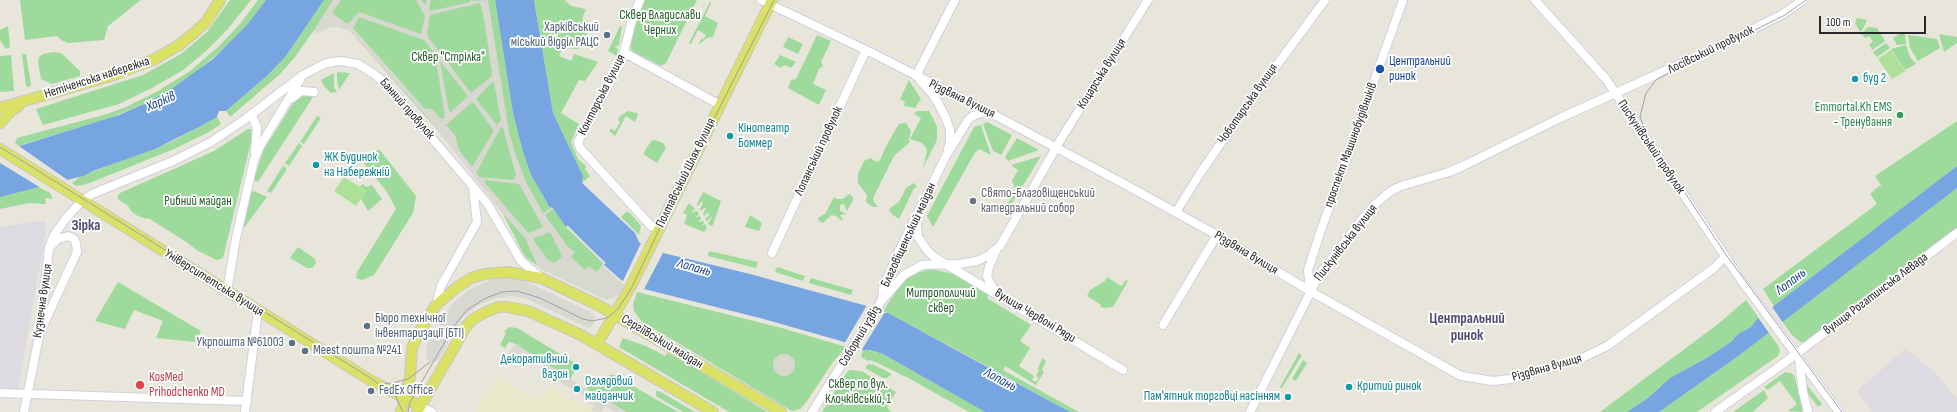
<!DOCTYPE html>
<html>
<head>
<meta charset="utf-8">
<style>
  body { margin:0 }
  #map { position:relative; width:1957px; height:412px; overflow:hidden; background:#e8e6da; font-family:"Sofia Sans Condensed",sans-serif }
  canvas { display:block }
  .scale { position:absolute; left:1819px; top:16px; width:107px; height:18px; box-sizing:border-box; border:2px solid #272727; border-top:0; padding-left:5px; font-size:12px; line-height:14px; white-space:nowrap; color:#272727; -webkit-text-stroke:3px #fff; paint-order:stroke }
</style>
</head>
<body>
<div id="map">
<canvas width="1957" height="412"></canvas>
<div class="scale">100 m</div>
</div>
<script>
const ctx = document.querySelector('canvas').getContext('2d');
ctx.lineJoin = 'round';
function paint(path, color) { ctx.fillStyle = color; ctx.fill(path, 'evenodd'); }
const shape = rows => new Path2D(rows.map(r => 'M' + r).join(''));
function trace(path, color, width, dash) { ctx.strokeStyle = color; ctx.lineWidth = width; ctx.lineCap = dash ? 'butt' : 'round'; ctx.setLineDash(dash || []); ctx.stroke(path); }
function drawText(font, color, halo, rows, align = 'center') {
  ctx.font = font + ' "Sofia Sans Condensed",sans-serif'; ctx.lineWidth = 3.5; ctx.setLineDash([]); ctx.textBaseline = 'middle'; ctx.strokeStyle = halo; ctx.fillStyle = color; for (const [text, x, y, turn = 0] of rows) {
    ctx.save(); ctx.translate(x, y); ctx.rotate((+turn || 0) * Math.PI / 180); ctx.textAlign = isNaN(turn) ? turn : align; if (halo) ctx.strokeText(text, 0, 0); ctx.fillText(text, 0, 0); ctx.restore();
  }
}
paint(shape([
  [46,221,46,232,18,389,0,387,0,228,28,222],
  [1906,348,1936,374,1957,398,1957,412,1872,412,1857,391]
]), '#dedae1');
paint(shape([
  [497,377,533,399,540,387,543,389,538,397,541,399,549,386,586,408,596,412,476,412]
]), '#e9e8ca');
paint(shape([
  [20,0,141,0,108,26,104,40,68,43,61,40,57,36,25,40],
  [230,0,251,0,227,30,205,52,183,70,152,88,119,104,43,125,36,109,143,75,181,54,207,32],
  [258,0,266,0,247,25,226,47,185,81,156,99,107,119,18,146,15,143,17,138,107,114,126,107,158,91,190,71,218,47,240,24],
  [324,0,495,0,513,113,523,152,531,175,550,208,552,207,566,227,606,263,602,266,624,285,618,295,608,299,600,297,544,270,529,260,524,255,500,208,448,142,350,31,344,28,339,26,329,27,318,33,314,30,295,57,280,74,230,117,226,111,268,75,286,56],
  [534,0,565,0,571,6,586,9,582,19,590,22,587,34,579,49,562,48,559,56,571,61,574,54,598,62,585,81,579,80,561,113,579,124,571,142,578,159,586,166,585,169,590,176,582,183,583,176,553,113],
  [645,0,697,0,666,63,661,66,633,52,630,47,636,22],
  [710,2,711,3,705,16,718,23,713,37,707,38,698,45,702,38,704,39,706,35,698,30,691,44,689,43],
  [1857,18,1867,20,1863,29,1860,32,1855,23],
  [8,26,10,47,6,49,0,40,0,30],
  [620,26,622,27,619,45,615,47,618,49,617,56,608,51],
  [1868,27,1877,28,1885,41,1872,50,1869,44,1873,42,1869,36,1865,38,1861,34],
  [1901,33,1905,33,1906,44,1897,45,1893,38],
  [1939,34,1957,37,1957,43,1944,52],
  [817,35,831,41,821,62,823,66,819,69,813,84,826,90,819,105,788,88,791,80,796,79],
  [1908,35,1937,39,1940,48,1918,61,1910,48],
  [788,37,803,44,798,54,783,47],
  [1886,43,1890,48,1877,57,1873,52],
  [1906,45,1910,57,1916,64,1905,70,1891,49],
  [53,52,61,53,80,71,80,76,52,84,41,79,38,62,39,57,43,54],
  [22,54,26,54,31,85,29,87,26,86],
  [11,55,14,91,0,92,0,56],
  [780,55,796,62,791,68,784,65,781,68,774,64],
  [337,72,350,73,339,90,337,81],
  [334,73,334,87,337,92,331,93,324,86,321,80],
  [909,80,921,99,915,108,904,106,905,102,900,99],
  [299,94,312,94,313,97,258,182,254,180,256,173,264,149],
  [628,111,637,113,638,115,635,122,626,116,615,136,609,131,611,129,615,131,620,122,618,120,620,116],
  [917,111,929,111,937,126,937,140,923,168,927,151,926,147,922,143,910,139,921,118,914,114],
  [317,116,321,118,304,144,300,142],
  [217,117,221,124,209,132,174,149,87,184,76,186,72,183,81,176,171,142],
  [1957,121,1957,166,1774,306,1763,289,1877,204,1870,194,1879,186,1882,187,1875,176],
  [987,122,1012,135,1001,155,993,151,983,124],
  [903,123,906,123,911,131,909,140,910,142,894,156,873,198,874,202,878,207,873,207,866,202,867,195,858,183,858,174,864,161,870,158,877,162,880,160,885,148,896,129,899,124],
  [981,125,991,155,979,149,974,154,933,227,927,216,974,127],
  [248,129,251,129,252,138,223,258,217,260,198,251,185,241,148,218,146,219,136,215,131,211,128,206,118,199,117,197,120,193,214,151],
  [1017,138,1039,150,1008,161,1005,157],
  [655,140,663,143,666,148,657,163,643,154,651,141],
  [299,143,302,146,289,166,285,163],
  [379,149,416,196,413,213,374,275,362,280,356,278,357,272,396,209,387,192,363,162],
  [1041,156,1008,210,1003,207,1011,199,1016,191,1012,181,1018,170,1011,165],
  [283,166,287,169,271,193,267,191],
  [914,183,917,186,913,190,899,219,893,215,889,210,890,208,899,202,906,188],
  [362,184,367,187,372,185,382,199,368,211,361,199,366,191,360,187],
  [39,187,50,193,53,199,45,198,46,204,29,203,0,209,0,197],
  [1957,188,1957,229,1807,342,1800,342,1792,335,1782,321],
  [254,191,267,197,243,229,251,193],
  [703,192,721,201,713,225,710,226,708,223,712,218,711,217,707,221,705,219,710,214,707,213,704,216,703,214,706,208,704,208,701,211,700,209,703,203,701,202,698,206,697,204],
  [849,194,853,197,853,200,847,211,844,204,840,205,840,211,847,214,840,215,843,220,842,221,836,216,831,215,823,223,819,221,818,218,825,214,834,197,837,199,843,199],
  [689,203,695,209,691,213,697,211,699,214,695,218,700,216,701,219,698,222,703,221,704,223,701,227,705,224,707,228,704,232,684,224,687,215,683,213],
  [626,212,630,213,641,226,639,235,621,217],
  [750,215,762,223,759,231,745,227],
  [298,247,315,259,316,263,312,268,307,268,290,258],
  [709,251,758,262,756,268,708,256],
  [777,267,805,276,803,281,775,272],
  [931,269,954,274,989,294,987,298,1031,325,1020,341,1030,348,1019,366,1034,376,1032,380,1036,382,1039,378,1036,376,1039,370,1038,369,1042,358,1046,361,1042,370,1044,372,1036,385,1005,366,1003,370,1079,412,1070,412,961,352,883,311,899,287,908,277,916,273],
  [1107,277,1121,286,1126,280,1128,281,1113,307,1103,308,1100,306,1101,305,1087,296,1090,290,1105,281],
  [811,278,853,290,851,295,809,283],
  [118,282,201,331,195,342,156,338,163,321,134,310,125,329,95,321],
  [637,292,782,328,846,347,833,362,805,404,800,409,792,411,641,321,634,311,633,304],
  [1746,300,1759,318,1751,327,1738,334,1732,341,1710,356,1670,378,1648,398,1627,412,1600,412,1718,324],
  [509,327,517,328,572,361,575,364,573,368,576,369,570,379,514,343,509,342,505,348,500,345,506,333,504,332],
  [1768,332,1778,345,1780,351,1778,356,1697,412,1659,412,1737,357],
  [623,338,646,346,665,356,667,353,684,361,767,412,729,412,619,347],
  [863,350,869,350,883,354,985,412,969,412,912,380,882,365,870,360,868,361,861,357],
  [1299,353,1302,355,1282,388,1280,387],
  [1303,360,1307,363,1296,381,1292,379],
  [868,364,871,365,872,364,892,374,887,378,883,378,865,368],
  [850,370,854,370,863,372,896,392,887,407,891,412,822,412,847,372],
  [1785,372,1791,373,1794,375,1803,409,1802,412,1788,411,1797,404,1780,381,1768,390,1764,387],
  [609,375,614,375,678,412,626,412,592,391,591,393,586,390,593,379,596,381,598,378,605,381],
  [1804,381,1822,404,1818,407,1806,391],
  [1764,390,1768,398,1753,412,1733,412],
  [656,391,659,391,695,412,683,412,656,396]
]), '#9eda9b');
paint(shape([
  [1891,50,1905,71,1892,79,1878,59],
  [344,177,366,191,356,206,334,191]
]), '#ace197');
paint(shape([
  [333,0,341,0,332,13,346,23,349,23,359,12,421,34,425,16,416,0,421,0,425,5,427,0,431,0,429,9,431,11,470,2,471,0,474,1,488,0,509,132,514,150,526,182,543,213,552,207,553,209,545,215,568,247,575,252,571,257,585,270,589,266,596,272,602,266,624,285,618,295,610,299,600,297,538,267,525,238,503,214,428,118,350,31,334,26,318,33,314,30],
  [480,3,483,13,492,73,491,77,471,93,428,37,427,33,430,15],
  [359,17,424,40,435,54,445,117,441,119,433,110,427,108,425,109,353,28],
  [440,61,468,96,451,112,449,111],
  [492,82,494,83,501,120,497,125,476,99],
  [471,103,474,103,494,131,472,167,459,150,455,135,446,125],
  [501,127,503,128,516,175,513,180,479,177,476,173],
  [484,180,519,184,543,227,528,233,485,183],
  [550,232,562,256,555,263,548,260,534,241,534,238],
  [505,278,518,279,534,285,588,311,595,316,594,324,590,328,584,326,525,298,510,296,495,298,477,306,463,317,439,359,434,362,430,362,426,357,427,345,452,304,467,291,490,280],
  [515,344,591,392,592,391,626,412,615,412,605,406,601,412,591,411,594,406,588,403,590,399,562,383,549,372,550,369,523,352,521,355,518,354,513,362,505,358],
  '773 365a11 11 0 1 1 22 0a11 11 0 1 1-22 0Z'
]), '#d9d8d0');
paint(shape([
  [266,0,324,0,286,56,268,75,226,111,219,111,217,117,201,126,155,149,93,171,83,176,0,197,0,152,119,115,144,104,170,90,213,59,247,25],
  [495,0,534,0,553,113,583,176,582,183,635,233,639,242,651,250,750,274,867,306,884,313,888,313,1070,412,985,412,883,354,870,350,863,350,841,341,760,318,628,285,620,279,604,265,605,263,568,226,566,227,552,207,550,208,531,175,523,152,513,113],
  [1957,166,1957,188,1737,357,1659,412,1627,412,1648,398,1670,378,1710,356,1732,341,1738,334,1751,327,1758,318]
]), '#76a5e1');
paint(shape([
  [16,144,69,181,41,188,0,163,0,150],
  [568,226,581,240,606,263,602,266,603,263,566,227],
  [642,241,652,248,664,251,643,291,627,286,622,283],
  [867,305,885,312,861,351,844,344],
  [1771,305,1783,323,1769,333,1757,316]
]), '#e8e6da');
const minor = shape([
  [640,0,631,24,622,60,578,142,580,148,651,226,659,229],
  [761,0,866,50,987,111,1115,179,1217,235,1310,291,1461,376,1493,381,1510,379,1580,359,1607,346,1714,268,1725,257],
  [1535,0,1606,79,1741,280,1839,412],
  [625,53,720,105],
  [916,76,955,0],
  [920,80,934,96,945,116,950,130,950,141,948,149],
  [292,98,301,91,314,92],
  [252,115,257,128,255,151],
  [1176,212,1199,175,1245,108,1325,0],
  [916,216,918,237,927,250,934,257,1123,370],
  [772,253,866,50],
  [1310,290,1308,270,1320,233,1403,0],
  [227,291,236,238,254,160,260,146,300,80],
  [996,291,991,285,987,276,989,267,996,251],
  [882,300,883,288,897,255,946,156,968,120,973,116,987,111],
  [436,305,441,286,477,222,473,188],
  [1163,325,1217,235],
  [42,328,77,252,76,243,74,239,68,236,58,239,51,246],
  [1799,359,1803,392,1808,412],
  [0,393,247,401],
  [420,406,432,412],
  [24,412,39,336,49,248,54,235,67,217,83,200,92,194,173,161,211,142,244,120,303,75,326,63,341,61,358,64,374,74,385,83,487,203,521,261,541,278],
  [245,412,258,311],
  [812,412,882,300,904,275,922,265,958,264,977,261,989,255,1000,246,1061,139,1148,0],
  [1250,412,1319,275,1362,219,1374,205,1391,191,1401,186,1449,172,1465,165,1560,118,1709,51,1783,14,1803,0],
  [1715,412,1780,366,1957,233]
]);
const major = shape([
  [0,108,114,75,153,60,179,45,194,33,206,22,220,0],
  [0,123,11,111,19,106],
  [0,149,370,380,420,406],
  [597,344,630,288,772,0],
  [401,412,410,377,412,348,418,334,436,305,456,288,471,278,485,274,507,272,541,278,598,305,781,412],
  [417,412,467,325,473,319,486,312,498,307,507,307,528,311,581,335,713,412]
]);
trace(minor, '#d1cfdf', 10);
trace(major, '#c7c7c7', 12);
trace(minor, '#fff', 8);
trace(major, '#dae165', 10);
trace(shape([
  [1806,0,1785,15,1657,79,1646,93,1640,117,1648,137,1727,256,1842,412],
  [0,147,372,379,396,397,403,412],
  [379,384,392,383,408,379,430,362],
  [408,412,410,402,454,326,467,310,486,298,502,292,517,291,540,298,583,319,592,321,607,318,618,309,631,289,677,192,774,0]
]), '#a09db0', 1);
for (const [x, y, r, color] of [
  [607,35,4,"#5c6f8a"],
  [1380,69,5,"#1a4fb4"],
  [1855,79,4,"#0f9aa8"],
  [1900,115,4,"#2e9e5b"],
  [730,136,4,"#0f9aa8"],
  [316,165,4,"#0f9aa8"],
  [973,201,4,"#6b7280"],
  [367,326,4,"#5c6f8a"],
  [292,343,4,"#5c6f8a"],
  [305,351,4,"#5c6f8a"],
  [576,367,4,"#0f9aa8"],
  [140,385,5,"#e0444e"],
  [1349,387,4,"#0f9aa8"],
  [577,389,4,"#0f9aa8"],
  [371,391,4,"#5c6f8a"],
  [1288,397,4,"#0f9aa8"]
]) { const dot = new Path2D(); dot.arc(x, y, r, 0, 2 * Math.PI); ctx.fillStyle = color; ctx.fill(dot); trace(dot, '#fff', 1.5); }
drawText('13px', '#205b25', '#fff', [
  ["Сквер Владислави",660,16],
  ["Черних",660,31],
  ["Сквер \"Стрілка\"",448,58],
  ["Рибний майдан",198,202],
  ["Митрополичий",941,294],
  ["сквер",941,309],
  ["Сквер по вул.",858,385],
  ["Клочківській, 1",858,400]
]);
drawText('13px', '#4e5e75', '#fff', [
  ["Харківський",599,28,"right"],
  ["міський відділ РАЦС",599,43,"right"],
  ["Бюро технічної",375,319],
  ["інвентаризації (БТІ)",375,334],
  ["Укрпошта №61003",284,343,"right"],
  ["Meest пошта №241",313,351],
  ["FedEx Office",379,391]
], 'left');
drawText('13px', '#272727', '#fff', [
  ["Лосівський провулок",1711,50,-26],
  ["Коцарська вулиця",1102,74,-58],
  ["Нетіченська набережна",97,78,-18],
  ["Конторська вулиця",602,95,-63],
  ["Різдвяна вулиця",962,99,26],
  ["Чоботарська вулиця",1248,104,-55],
  ["Банний провулок",407,109,49],
  ["проспект Машинобудівників",1351,145,-70],
  ["Пискунівський провулок",1651,147,56],
  ["Лопанський провулок",819,151,-65],
  ["Полтавський Шлях вулиця",686,173,-64],
  ["Благовіщенський майдан",909,235,-65],
  ["Пискунівська вулиця",1346,243,-52],
  ["Різдвяна вулиця",1246,253,31],
  ["Університетська вулиця",214,283,32],
  ["вулиця Рогатинська Левада",1876,294,-37],
  ["Кузнечна вулиця",43,301,-82],
  ["вулиця Червоні Ряди",1035,316,31],
  ["Соборний узвіз",860,336,-59],
  ["Сергіївський майдан",662,342,31],
  ["Різдвяна вулиця",1547,368,-16]
]);
drawText('13px', '#164399', '#fff', [
  ["Центральний",1389,62],
  ["ринок",1389,77]
], 'left');
drawText('13px', '#0d838f', '#fff', [
  ["буд 2",1863,79],
  ["Кінотеатр",738,129],
  ["Боммер",738,144],
  ["ЖК Будинок",324,158],
  ["на Набережній",324,173],
  ["Декоративний",568,360,"right"],
  ["вазон",568,375,"right"],
  ["Оглядовий",585,382],
  ["майданчик",585,397],
  ["Критий ринок",1357,387],
  ["Пам'ятник торговці насінням",1280,397,"right"]
], 'left');
drawText('13px', '#27864d', '#fff', [
  ["Emmortal.Kh EMS",1892,108],
  ["- Тренування",1892,123]
], 'right');
drawText('13px', '#5b616d', '#fff', [
  ["Свято-Благовіщенський",981,194],
  ["катедральний собор",981,209]
], 'left');
drawText('13px', '#be3a42', '#fff', [
  ["KosMed",149,378],
  ["Prihodchenko MD",149,393]
], 'left');
drawText('italic 14px', '#1a4288', '#fff', [
  ["Харків",161,102,-23],
  ["Лопань",694,268,16],
  ["Лопань",1791,282,-37],
  ["Лопань",1000,380,28]
]);
drawText('bold 15px', '#514c72', '#fff', [
  ["Зірка",86,226],
  ["Центральний",1467,319],
  ["ринок",1467,336]
]);
</script>
</body>
</html>
